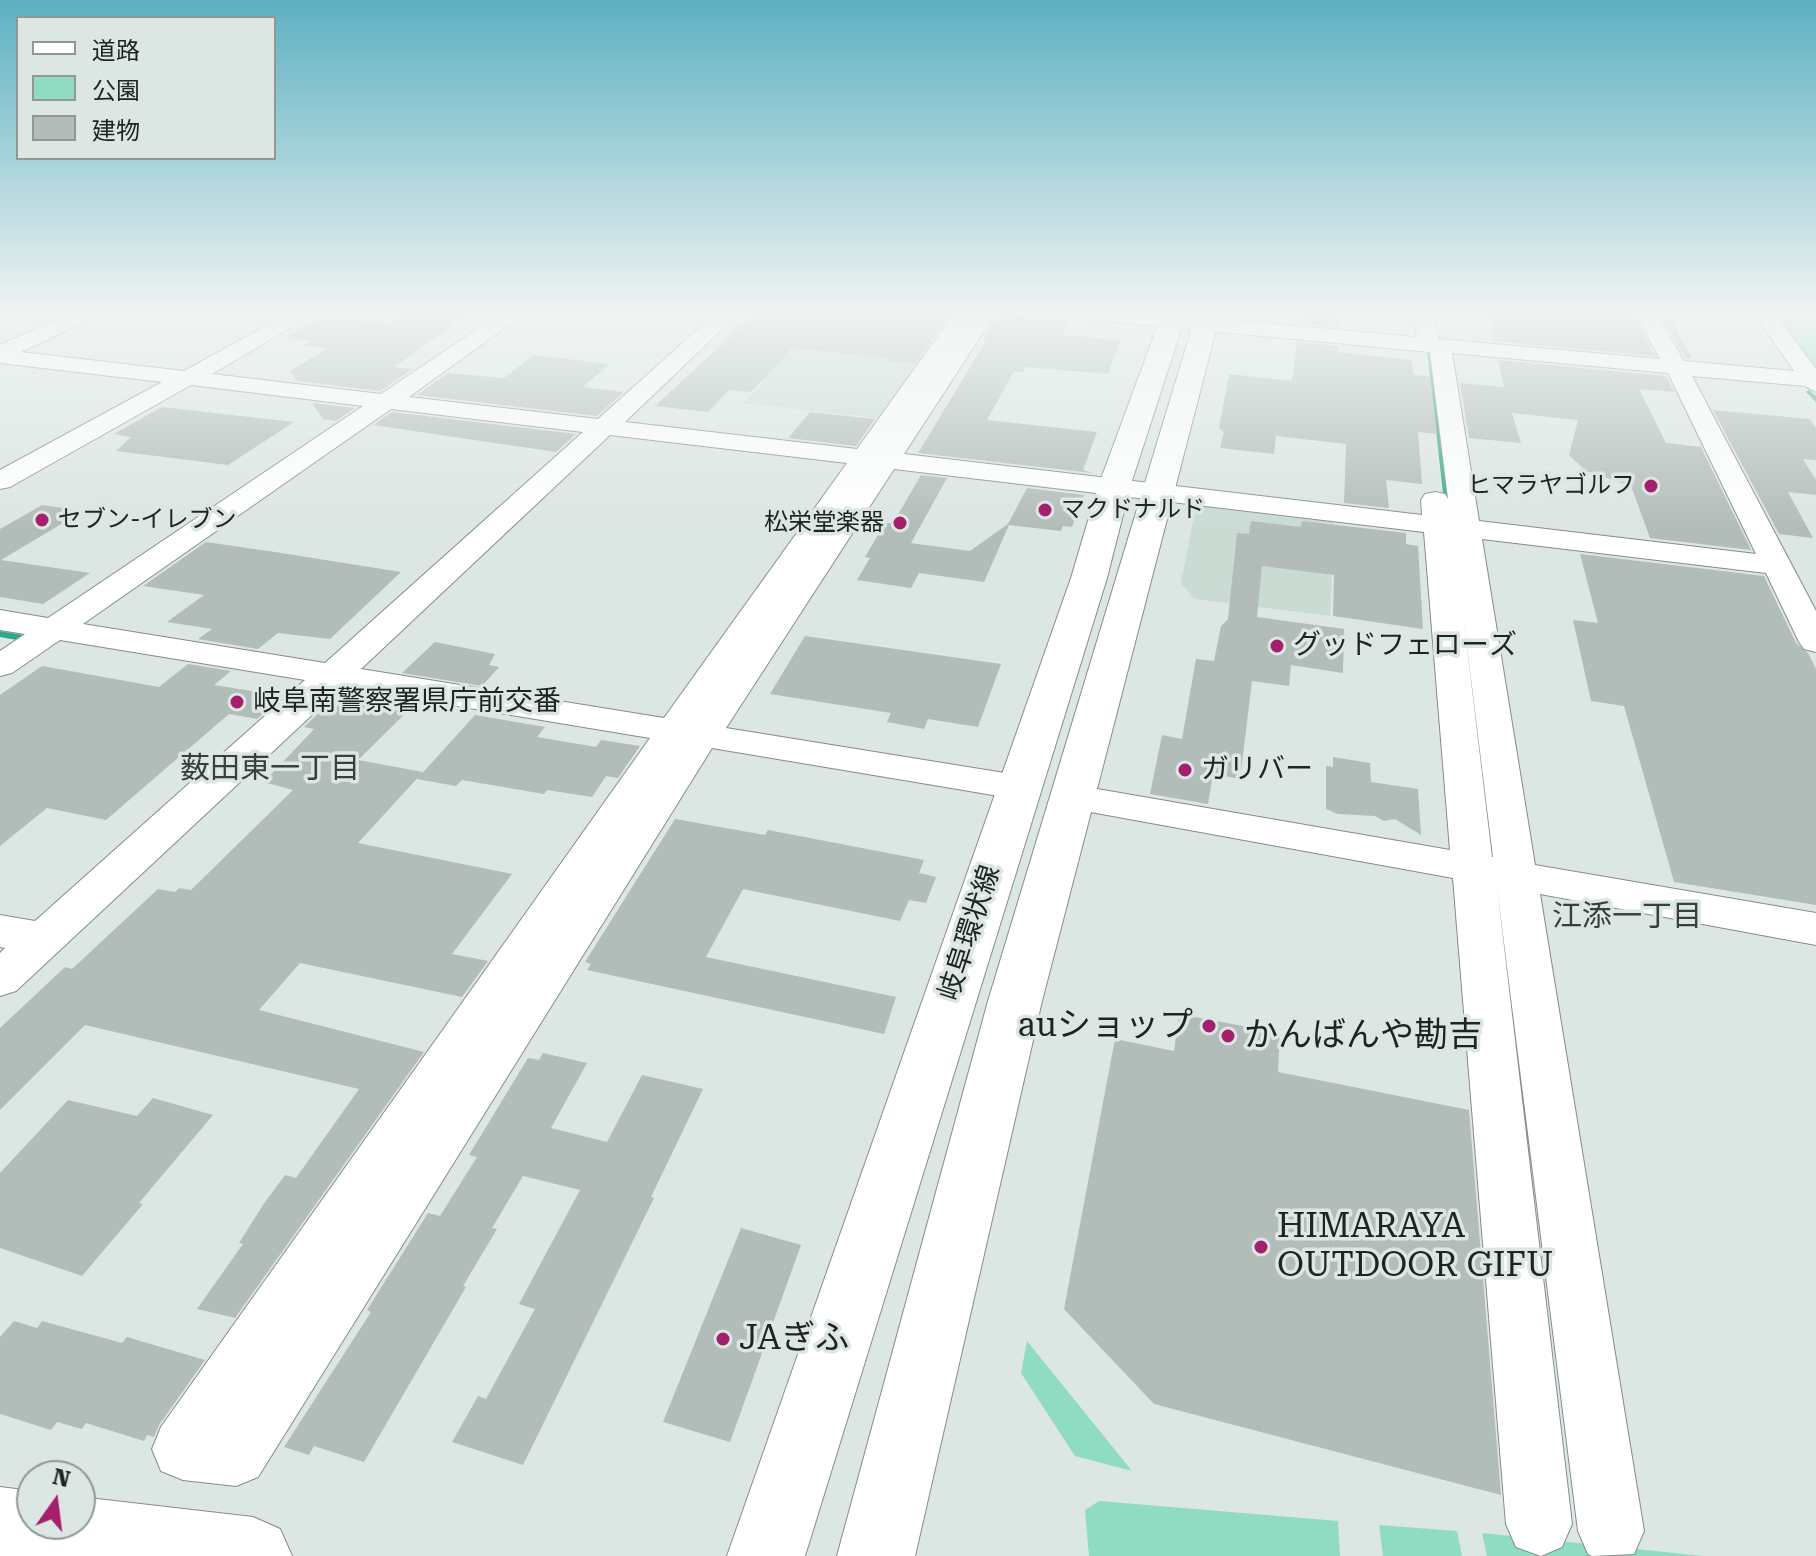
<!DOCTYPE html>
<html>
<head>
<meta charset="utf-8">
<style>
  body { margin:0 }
  #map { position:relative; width:1816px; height:1556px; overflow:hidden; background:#dce6e2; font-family:"Roboto Serif","Noto Sans JP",serif }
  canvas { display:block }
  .legend { position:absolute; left:16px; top:16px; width:260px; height:144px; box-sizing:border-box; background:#dce6e2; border:2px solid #909895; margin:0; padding:10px 14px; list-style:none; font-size:24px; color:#1f2321 }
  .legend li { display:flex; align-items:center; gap:16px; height:40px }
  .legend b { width:40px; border:2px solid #909895 }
  .north { position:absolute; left:16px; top:1460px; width:80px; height:80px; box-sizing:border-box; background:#dce6e2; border:2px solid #909895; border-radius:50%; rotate:14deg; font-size:22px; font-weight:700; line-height:32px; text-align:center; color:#1f2321 }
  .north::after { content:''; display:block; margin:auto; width:28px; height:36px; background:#a4206e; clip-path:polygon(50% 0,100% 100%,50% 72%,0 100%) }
</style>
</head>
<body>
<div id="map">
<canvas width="1816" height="1556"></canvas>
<ul class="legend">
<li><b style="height:10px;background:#fff"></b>道路</li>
<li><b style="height:22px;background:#90dcc2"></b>公園</li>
<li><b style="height:22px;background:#b2bcb8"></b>建物</li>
</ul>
<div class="north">N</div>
</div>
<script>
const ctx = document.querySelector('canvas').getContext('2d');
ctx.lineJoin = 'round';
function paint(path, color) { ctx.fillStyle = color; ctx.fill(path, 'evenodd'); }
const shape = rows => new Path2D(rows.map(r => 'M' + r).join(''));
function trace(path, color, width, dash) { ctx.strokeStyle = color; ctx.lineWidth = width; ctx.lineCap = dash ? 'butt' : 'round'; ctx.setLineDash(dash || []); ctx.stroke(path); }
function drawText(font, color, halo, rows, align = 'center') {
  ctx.font = font + ' "Roboto Serif","Noto Sans JP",serif'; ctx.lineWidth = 7; ctx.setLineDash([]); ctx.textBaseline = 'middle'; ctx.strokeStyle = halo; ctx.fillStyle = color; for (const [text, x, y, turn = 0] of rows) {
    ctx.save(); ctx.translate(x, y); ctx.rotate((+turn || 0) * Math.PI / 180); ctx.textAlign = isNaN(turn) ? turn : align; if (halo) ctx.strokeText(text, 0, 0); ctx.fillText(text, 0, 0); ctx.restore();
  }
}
paint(shape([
  [752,311,960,311,888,419,743,403,765,381,751,379,778,349,718,343],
  [1196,506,1334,522,1330,616,1194,599,1181,583]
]), '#cadbd4');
paint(shape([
  [1771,311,1816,311,1816,372],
  [1027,1341,1132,1471,1075,1456,1021,1373],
  [1099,1501,1338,1521,1340,1556,1089,1556,1085,1510],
  [1379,1525,1457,1531,1462,1556,1383,1556],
  [1482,1533,1703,1556,1487,1556]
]), '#90dcc2');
paint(shape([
  [1430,348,1433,350,1453,511,1449,513,1445,511,1427,350,1430,348],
  [1809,390,1816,396,1816,402,1806,392,1809,390],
  [0,631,23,635,27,638,23,641,0,637,0,631]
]), '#2ea988');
paint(shape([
  [409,311,473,311,394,367,413,369,380,391,297,381,290,371,328,348,303,345,311,341,284,338,323,317,390,323],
  [758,311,952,311,915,363,886,361,888,358,792,348,751,392,729,390,708,412,655,406],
  [1300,311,1335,311,1340,314,1339,327,1299,323],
  [1487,311,1631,311,1655,356,1494,341],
  [999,314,1070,321,1063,335,1120,340,1108,374,1026,367,1023,372,1014,371,987,420,1097,432,1083,470,1092,473,918,453,986,341,983,339],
  [1661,316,1669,316,1692,359,1686,358],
  [1297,342,1338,346,1338,352,1411,360,1414,374,1430,377,1437,434,1418,432,1422,484,1386,480,1389,508,1344,503,1346,444,1276,436,1274,454,1220,448,1224,432,1219,428,1229,374,1292,381],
  [534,355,610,364,583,387,624,392,597,416,417,395,448,373,504,378],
  [1498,360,1666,376,1674,392,1639,389,1666,443,1701,447,1751,550,1650,538,1631,486,1586,471,1569,455,1578,420,1512,413,1521,443,1469,438,1460,383,1504,387],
  [312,403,355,408,336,421,323,419],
  [162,407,294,422,228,465,116,451,131,437,114,434],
  [1713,410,1810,419,1816,428,1816,460,1803,459,1816,480,1816,495,1788,492,1813,538,1779,534],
  [392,412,576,434,556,452,373,425],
  [810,412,875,419,856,446,788,438],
  [921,475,947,478,911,543,970,551,1008,524,1027,488,1084,495,1072,527,1063,526,1061,531,1009,525,984,582,919,573,911,588,857,580,870,558,865,557,885,523,893,523],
  [42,505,83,511,1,560,90,573,43,604,0,597,0,529],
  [1251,521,1301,527,1302,521,1406,533,1406,544,1418,546,1423,629,1333,616,1334,575,1262,566,1257,617,1344,629,1343,673,1291,665,1289,686,1252,681,1240,779,1213,774,1208,804,1150,794,1162,735,1182,739,1196,659,1214,661,1221,626,1228,619,1237,533,1249,534],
  [206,542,275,552,401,572,330,639,278,633,258,649,198,639,212,629,167,622,204,595,143,586],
  [1580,554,1764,576,1796,643,1808,653,1816,669,1816,905,1674,882,1624,706,1591,701,1573,620,1598,623],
  [805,636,1001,664,978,727,928,719,924,729,887,722,891,713,770,694],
  [435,642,495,654,489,665,499,667,482,686,402,673],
  [188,664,231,671,214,685,282,696,257,719,229,714,106,820,47,808,0,846,0,695,42,666,159,687],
  [352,696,417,702,358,760,423,772,358,843,512,874,452,954,488,961,462,997,300,963,259,1010,424,1052,235,1318,197,1309,243,1244,239,1243,263,1205,285,1175,296,1178,359,1089,85,1025,0,1110,0,1028,65,967,72,969,158,889,175,892,179,888,191,890,293,790,264,782,314,729,304,727,328,704,341,706],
  [475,715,545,727,537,737,596,747,601,740,640,746,618,778,606,776,592,797,547,790,544,794,462,780,456,786,417,779],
  [1333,757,1370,763,1371,782,1418,789,1421,835,1395,819,1384,821,1375,816,1338,814,1326,809,1326,766,1333,767],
  [675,819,765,835,768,830,924,860,919,873,936,877,926,903,909,900,900,921,743,889,706,957,896,997,884,1034,587,970,591,964,585,962],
  [1179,1014,1280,1033,1278,1072,1469,1110,1501,1495,1154,1404,1064,1309,1115,1039,1174,1051],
  [543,1053,587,1063,551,1128,607,1142,642,1075,703,1089,651,1197,654,1198,523,1465,452,1442,478,1396,486,1399,535,1309,519,1304,580,1190,523,1176,492,1228,497,1229,463,1286,466,1287,364,1462,314,1446,309,1455,284,1447,371,1312,367,1310,428,1213,440,1216,477,1157,469,1155,528,1058,539,1060],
  [153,1098,213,1115,139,1203,143,1204,82,1276,0,1248,0,1173,68,1100,137,1116],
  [741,1228,801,1245,730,1442,663,1422],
  [14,1321,37,1328,42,1321,122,1343,127,1337,205,1360,159,1425,154,1437,147,1435,144,1441,86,1423,82,1429,57,1422,51,1430,0,1414,0,1337]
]), '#b2bcb8');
const minor = shape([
  [74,311,102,311,99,315,21,352,184,371,293,311,319,311,212,374,381,394,504,311,528,311,409,397,598,419,718,311,741,311,625,422,857,449,956,311,997,311,904,454,1422,515,1421,500,1425,494,1435,492,1445,494,1448,499,1430,352,1061,317,1051,311,1133,311,1417,337,1413,311,1433,311,1439,339,1660,359,1634,311,1655,311,1684,361,1794,371,1752,311,1773,311,1816,369,1816,392,1805,386,1692,376,1816,611,1816,652,1804,649,1799,642,1766,573,1482,539,1535,865,1816,913,1816,945,1540,894,1644,1531,1634,1554,1592,1556,1588,1554,1578,1531,1497,887,1572,1524,1562,1547,1541,1556,1516,1547,1506,1524,1453,878,1074,809,1060,806,1055,797,1060,788,1074,785,1450,850,1424,532,894,469,726,728,1017,775,1031,778,1036,787,1031,796,1017,799,712,748,258,1477,236,1486,183,1480,161,1471,152,1449,161,1427,650,738,342,687,16,991,0,996,0,953,5,948,0,947,0,915,35,921,305,680,60,640,12,673,0,676,0,651,25,634,0,630,0,610,48,618,363,406,191,385,10,487,0,489,0,470,162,382,0,363,0,345,74,311],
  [1452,353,1668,373,1756,554,1479,521,1452,353],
  [391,409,583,432,325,663,83,624,391,409],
  [610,435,847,463,664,718,361,669,610,435],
  [1463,614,1493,857,1492,857,1463,614]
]);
const major = shape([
  [1163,311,1187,311,1130,487,1107,578,805,1556,727,1556,1071,578,1098,487,1163,311],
  [1197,311,1221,311,1042,1001,915,1556,837,1556,988,1001,1197,311]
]);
const highway = shape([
  [0,1487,32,1491,32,1524,80,1524,80,1497,253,1517,280,1529,292,1556,0,1556,0,1487]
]);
trace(minor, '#848d89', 2);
trace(major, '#848d89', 2);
trace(highway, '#848d89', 2);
paint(minor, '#fff');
paint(major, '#fff');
paint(highway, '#fff');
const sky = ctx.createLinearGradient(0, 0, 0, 529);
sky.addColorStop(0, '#5db0c2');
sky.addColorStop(0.59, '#eff4f2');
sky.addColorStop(1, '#eff4f200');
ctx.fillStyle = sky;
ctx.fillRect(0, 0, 1816, 529);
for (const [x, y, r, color] of [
  [1651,486,8,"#a4206e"],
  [1045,510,8,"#a4206e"],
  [42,520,8,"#a4206e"],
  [900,523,8,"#a4206e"],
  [1277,646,8,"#a4206e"],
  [237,702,8,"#a4206e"],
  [1185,770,8,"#a4206e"],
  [1209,1026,8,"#a4206e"],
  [1228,1036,8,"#a4206e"],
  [1261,1247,8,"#a4206e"],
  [723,1339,8,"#a4206e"]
]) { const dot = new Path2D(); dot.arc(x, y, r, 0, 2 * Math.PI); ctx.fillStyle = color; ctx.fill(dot); trace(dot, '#dce6e2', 3); }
drawText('24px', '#1f2321', '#dce6e2', [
  ["ヒマラヤゴルフ",1635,486],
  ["マクドナルド",1061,510,"left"],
  ["セブン-イレブン",58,520,"left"],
  ["松栄堂楽器",884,523]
], 'right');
drawText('28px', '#1f2321', '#dce6e2', [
  ["グッドフェローズ",1293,646],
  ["岐阜南警察署県庁前交番",253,702],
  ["ガリバー",1201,770]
], 'left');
drawText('28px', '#1f2321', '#dce6e2', [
  ["岐阜環状線",970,933,-72]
]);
drawText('30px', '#38403d', '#dce6e2', [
  ["薮田東一丁目",270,769],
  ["江添一丁目",1627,917]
]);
drawText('34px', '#1f2321', '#dce6e2', [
  ["auショップ",1193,1026,"right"],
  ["かんばんや勘吉",1244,1036],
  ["HIMARAYA",1277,1227],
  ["OUTDOOR GIFU",1277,1266],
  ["JAぎふ",739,1339]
], 'left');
</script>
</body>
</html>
